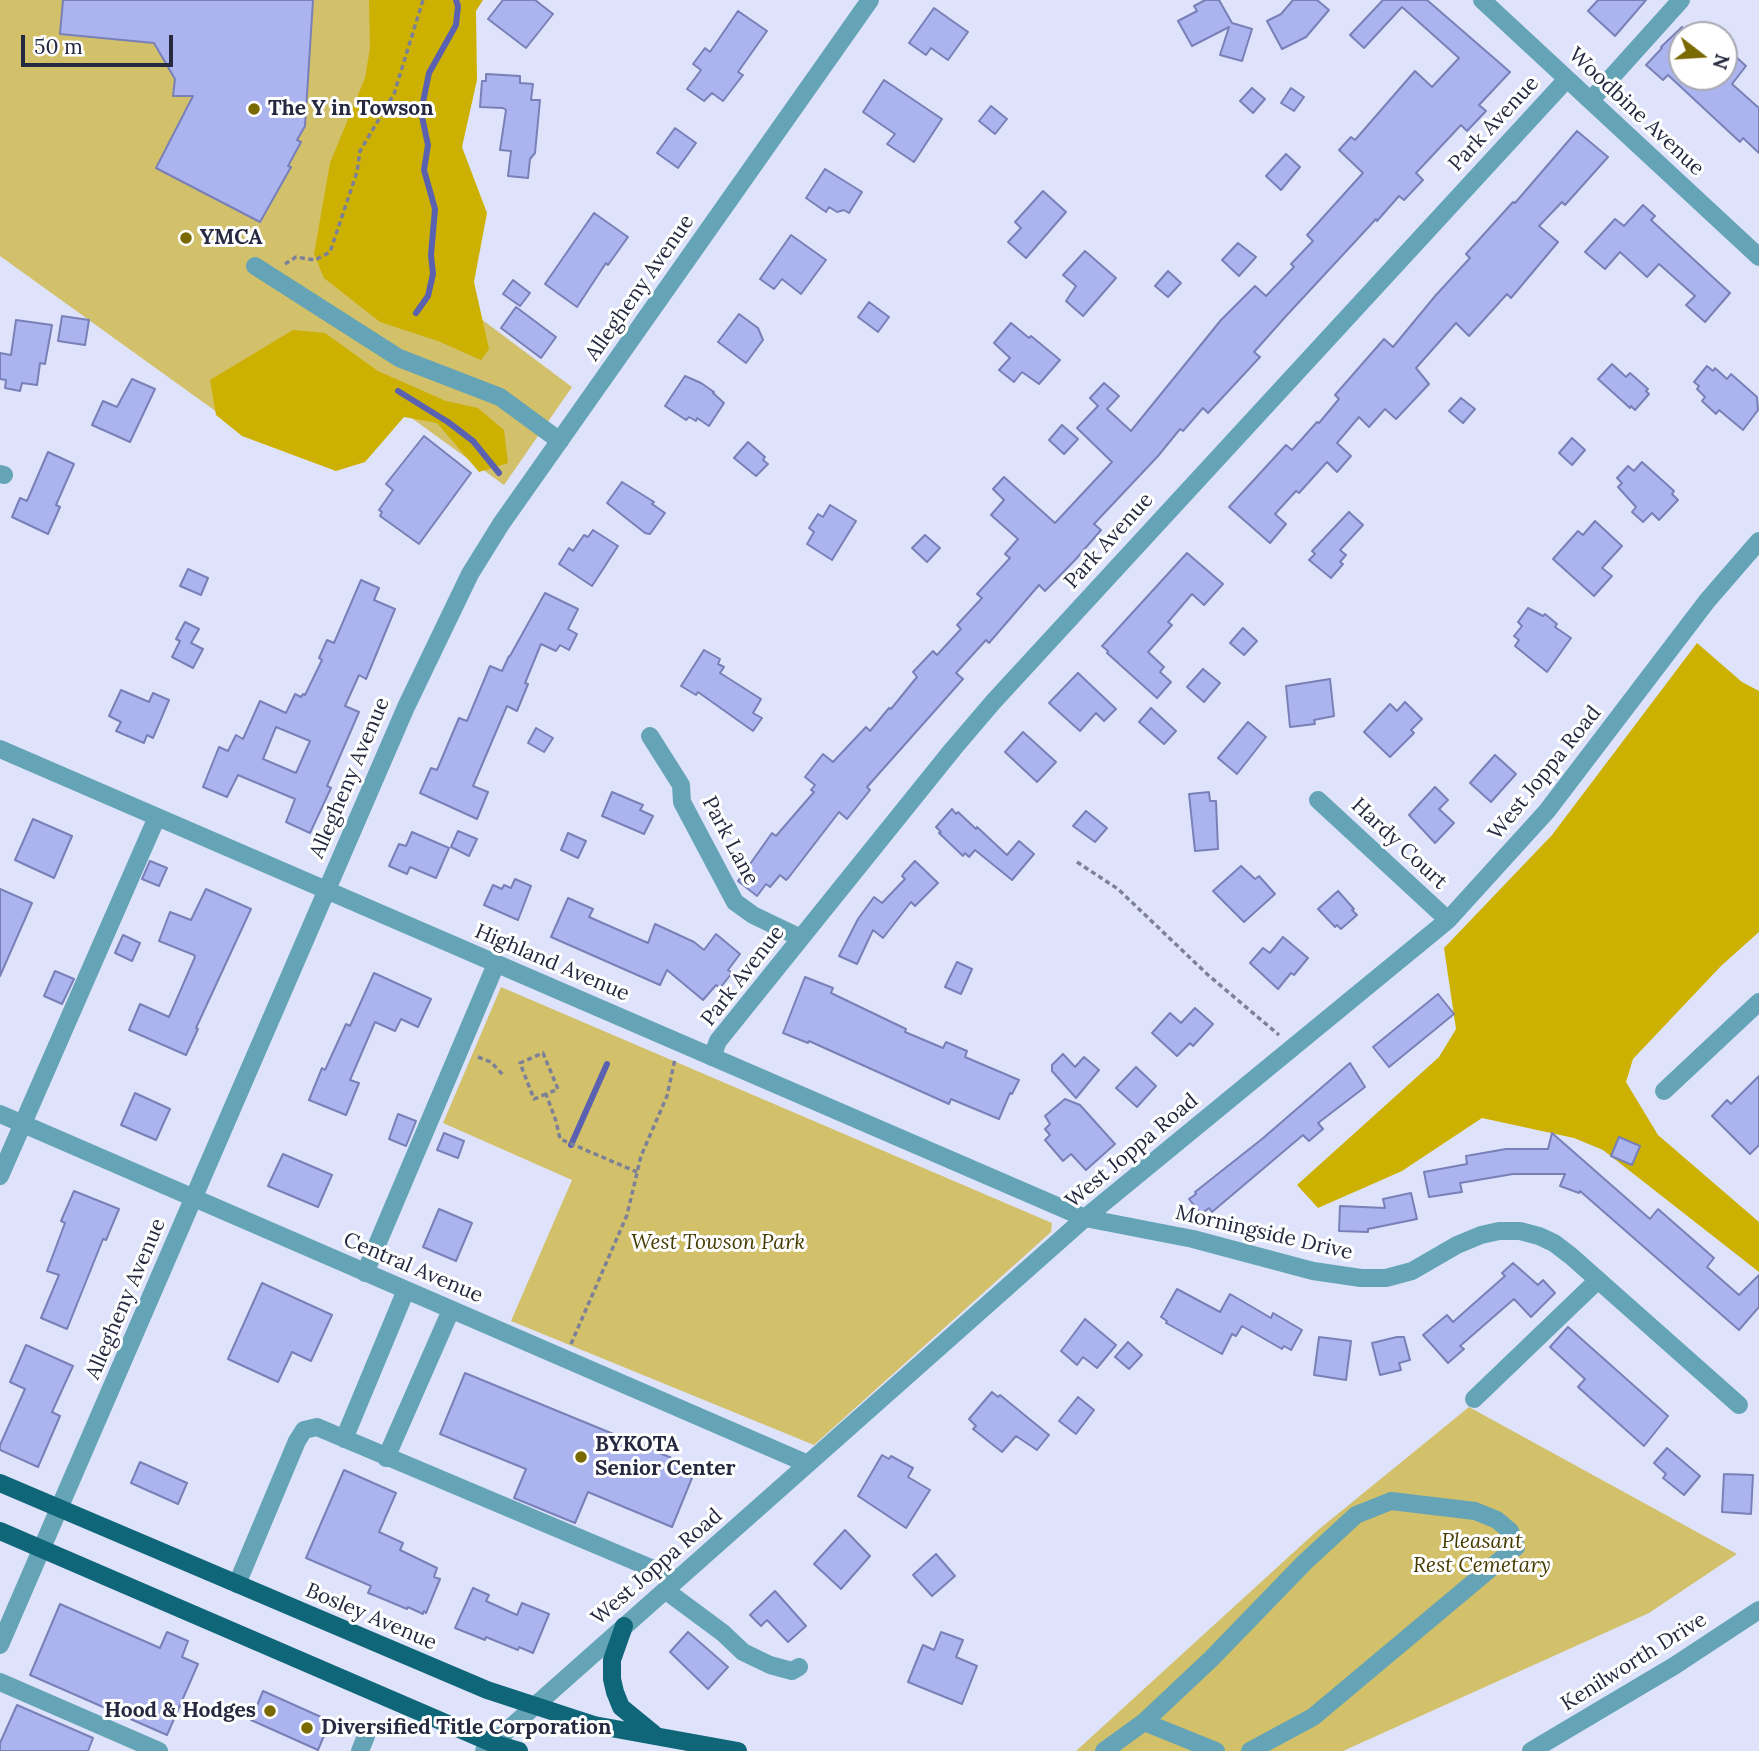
<!DOCTYPE html>
<html>
<head>
<meta charset="utf-8">
<style>
  body { margin:0 }
  #map { position:relative; width:1759px; height:1751px; overflow:hidden; background:#dee3fb; font-family:Lora,serif }
  canvas { display:block }
  .north { position:absolute; left:1668px; top:21px; width:70px; height:70px; box-sizing:border-box; background:#fff; border:2px solid #a8a9b2; border-radius:50%; rotate:107deg; font-size:19px; font-weight:700; line-height:28px; text-align:center; color:#25283f }
  .north::after { content:''; display:block; margin:auto; width:24px; height:32px; background:#7a6800; clip-path:polygon(50% 0,100% 100%,50% 72%,0 100%) }
  .scale { position:absolute; left:21px; top:35px; width:152px; height:32px; box-sizing:border-box; border:4px solid #25283f; border-top:0; padding-left:9px; font-size:21px; line-height:24px; white-space:nowrap; color:#25283f; -webkit-text-stroke:5px #fff; paint-order:stroke }
</style>
</head>
<body>
<div id="map">
<canvas width="1759" height="1751"></canvas>
<div class="north">N</div>
<div class="scale">50 m</div>
</div>
<script>
const ctx = document.querySelector('canvas').getContext('2d');
ctx.lineJoin = 'round';
function paint(path, color) { ctx.fillStyle = color; ctx.fill(path, 'evenodd'); }
const shape = rows => new Path2D(rows.map(r => 'M' + r).join(''));
function trace(path, color, width, dash) { ctx.strokeStyle = color; ctx.lineWidth = width; ctx.lineCap = dash ? 'butt' : 'round'; ctx.setLineDash(dash || []); ctx.stroke(path); }
function drawText(font, color, halo, rows, align = 'center') {
  ctx.font = font + ' Lora,serif'; ctx.lineWidth = 6; ctx.setLineDash([]); ctx.textBaseline = 'middle'; ctx.strokeStyle = halo; ctx.fillStyle = color; for (const [text, x, y, turn = 0] of rows) {
    ctx.save(); ctx.translate(x, y); ctx.rotate((+turn || 0) * Math.PI / 180); ctx.textAlign = isNaN(turn) ? turn : align; if (halo) ctx.strokeText(text, 0, 0); ctx.fillText(text, 0, 0); ctx.restore();
  }
}
paint(shape([
  [0,0,429,0,349,220,572,387,504,485,301,338,257,441,0,256],
  [501,987,1052,1223,1051,1232,814,1445,511,1321,572,1180,443,1123],
  [1469,1407,1737,1554,1649,1613,1343,1751,1076,1751,1318,1530]
]), '#d3c06a');
paint(shape([
  [369,0,483,0,476,11,477,80,462,147,487,213,474,282,489,349,481,360,438,341,380,322,324,278,314,254,330,163,365,78,370,48],
  [293,330,325,333,378,371,446,401,478,408,504,430,508,463,479,472,437,423,404,417,365,462,336,471,242,436,216,415,210,380],
  [1697,643,1742,682,1759,691,1759,932,1721,966,1633,1059,1626,1082,1658,1135,1759,1222,1759,1272,1603,1150,1574,1138,1482,1118,1402,1171,1318,1208,1297,1185,1439,1057,1456,1029,1444,948,1552,835]
]), '#cdb102');
trace(shape([
  [416,313,428,296,433,274,431,255,435,209,424,170,428,145,421,112,429,73,456,25,458,6,456,0],
  [398,391,448,422,473,441,499,473],
  [571,1145,607,1064]
]), '#5a61b1', 6);
const building = shape([
  [63,0,313,0,305,126,297,140,301,142,288,166,291,167,260,222,156,168,193,96,173,96,175,79,154,43,60,34,63,0],
  [503,0,535,0,553,14,526,48,488,19,503,0],
  [1205,0,1219,0,1232,23,1252,29,1242,61,1220,55,1229,27,1192,46,1178,21,1197,11,1194,6,1205,0],
  [1293,0,1317,0,1329,10,1306,37,1282,49,1267,21,1281,14,1293,0],
  [1383,0,1427,0,1510,72,1479,105,1486,111,1467,131,1461,125,1416,173,1423,180,1404,200,1399,196,1377,221,1376,219,1287,315,1254,352,1260,357,1208,413,1203,408,1183,431,1180,429,1158,456,1094,524,1101,530,1076,559,1045,591,1039,585,989,643,986,640,956,673,963,679,867,787,870,790,847,819,839,812,789,877,786,880,780,875,770,887,766,884,757,896,738,881,772,833,776,836,814,792,811,790,815,785,805,777,823,754,833,762,866,727,870,731,889,708,891,709,917,677,913,672,933,651,937,655,961,629,957,625,982,598,977,594,1010,558,1005,554,1018,539,991,515,1004,500,993,489,1004,477,1055,523,1112,462,1077,428,1098,406,1090,398,1104,383,1119,396,1107,409,1131,431,1221,320,1255,286,1266,296,1294,267,1291,264,1313,241,1307,235,1363,173,1339,150,1351,137,1355,140,1415,71,1432,87,1459,58,1402,7,1364,48,1350,35,1383,0],
  [1598,0,1646,0,1615,36,1588,11,1598,0],
  [934,8,968,32,948,60,931,48,926,55,909,43,934,8],
  [738,11,767,31,738,72,743,75,723,101,712,93,704,101,687,89,701,70,693,64,705,48,710,52,738,11],
  [1682,27,1682,77,1724,77,1724,46,1746,66,1732,84,1759,108,1759,153,1743,138,1740,142,1668,75,1663,80,1646,65,1662,48,1661,47,1682,27],
  [486,74,520,76,520,83,533,84,531,100,540,100,535,153,530,159,528,178,508,176,511,151,500,150,506,110,503,108,480,107,482,81,486,81,486,74],
  [884,80,942,119,914,162,887,144,895,134,863,112,884,80],
  [1252,88,1265,99,1253,113,1240,101,1252,88],
  [1291,88,1304,97,1294,111,1281,103,1291,88],
  [991,106,1007,119,995,134,979,121,991,106],
  [675,128,696,143,678,168,657,153,675,128],
  [1577,131,1608,157,1565,205,1562,202,1539,226,1558,242,1511,298,1507,294,1469,336,1456,323,1416,368,1429,384,1396,419,1385,409,1369,427,1359,417,1337,443,1351,456,1337,472,1327,462,1299,493,1296,491,1275,514,1286,524,1270,543,1229,507,1286,445,1292,450,1317,422,1319,423,1339,399,1335,395,1384,339,1393,347,1436,295,1470,258,1466,254,1513,202,1515,203,1577,131],
  [1286,154,1300,167,1281,190,1266,176,1286,154],
  [825,169,862,192,849,213,844,210,837,212,829,207,826,212,806,198,825,169],
  [1043,191,1066,212,1026,258,1008,242,1021,228,1015,222,1043,191],
  [1643,205,1655,216,1651,220,1730,293,1705,322,1686,305,1695,296,1659,264,1647,277,1620,252,1605,269,1585,252,1615,219,1624,226,1643,205],
  [594,213,628,237,608,265,606,263,577,307,545,284,594,213],
  [791,235,826,260,801,294,782,279,774,289,760,279,791,235],
  [1238,243,1256,257,1239,276,1222,260,1238,243],
  [1085,251,1116,278,1083,316,1066,301,1076,286,1063,275,1085,251],
  [1168,271,1181,283,1168,297,1155,286,1168,271],
  [513,280,530,293,520,306,503,294,513,280],
  [869,302,889,317,878,332,858,317,869,302],
  [516,307,556,337,541,358,501,328,516,307],
  [739,314,758,328,763,340,746,363,718,342,739,314],
  [62,316,89,320,85,345,58,341,62,316],
  [16,320,52,325,45,364,40,363,37,385,22,383,20,391,5,388,6,380,0,379,0,353,11,355,16,320],
  [1011,323,1029,338,1031,336,1060,360,1039,384,1022,372,1014,382,999,370,1010,358,994,343,1011,323],
  [1612,364,1626,377,1630,373,1648,389,1646,391,1649,394,1635,410,1631,406,1630,408,1598,379,1612,364],
  [1707,366,1713,371,1715,368,1727,379,1731,374,1757,397,1758,410,1743,430,1719,410,1716,414,1702,401,1705,397,1697,389,1699,386,1694,382,1707,366],
  [685,376,701,383,714,392,713,393,724,403,709,426,697,418,696,421,689,417,686,420,665,406,685,376],
  [132,379,155,389,130,442,92,425,103,401,117,407,132,379],
  [1461,398,1475,409,1463,423,1449,411,1461,398],
  [1062,425,1078,439,1064,454,1049,440,1062,425],
  [424,436,471,473,419,544,380,516,382,512,379,510,393,490,386,484,424,436],
  [1572,438,1585,450,1572,465,1559,453,1572,438],
  [748,442,765,457,763,460,768,464,756,476,734,458,748,442],
  [48,452,74,464,56,505,60,507,48,534,12,517,20,498,27,501,48,452],
  [1642,462,1674,491,1672,494,1678,500,1659,520,1652,513,1643,522,1632,512,1636,507,1618,487,1622,483,1617,478,1628,466,1634,471,1642,462],
  [622,482,654,502,652,504,665,513,650,534,645,533,607,503,622,482],
  [830,505,856,521,832,560,807,544,814,532,809,528,818,514,823,517,830,505],
  [1349,512,1363,525,1340,550,1346,555,1340,562,1343,564,1331,578,1309,560,1315,554,1312,551,1349,512],
  [1595,521,1622,546,1602,568,1612,576,1594,596,1553,559,1578,531,1583,535,1595,521],
  [593,530,618,546,592,586,559,564,569,548,573,551,584,535,588,537,593,530],
  [925,535,940,548,927,562,912,548,925,535],
  [1187,553,1223,584,1204,605,1192,594,1168,622,1172,625,1148,652,1164,667,1160,672,1171,682,1157,698,1107,653,1108,651,1102,646,1187,553],
  [188,569,208,578,201,595,180,586,188,569],
  [361,580,379,588,374,600,395,609,366,679,359,675,345,706,359,712,327,786,331,788,310,833,286,822,295,799,238,775,227,797,203,787,219,747,228,751,236,735,243,739,260,701,286,713,295,694,301,697,303,694,305,695,322,660,319,658,327,640,334,643,361,580],
  [276,727,310,741,296,773,263,759,276,727],
  [545,593,578,609,568,629,577,634,569,650,560,645,556,651,541,644,525,683,528,684,517,711,507,706,473,786,488,792,477,819,420,793,431,768,437,770,459,718,467,721,490,666,502,671,509,656,510,656,545,593],
  [1528,608,1543,616,1545,614,1557,624,1555,627,1571,638,1547,672,1515,646,1519,640,1514,636,1522,626,1518,622,1528,608],
  [185,622,199,629,191,643,203,649,193,668,172,657,180,641,176,639,185,622],
  [1243,628,1257,641,1244,655,1230,643,1243,628],
  [704,650,720,659,718,664,724,667,720,673,761,699,753,713,762,718,753,731,698,692,696,695,681,686,704,650],
  [1203,669,1220,683,1204,702,1187,687,1203,669],
  [1078,673,1116,709,1104,721,1096,713,1080,731,1049,703,1078,673],
  [1330,679,1334,716,1314,720,1315,724,1290,727,1286,686,1330,679],
  [121,690,149,702,153,693,169,700,153,738,147,735,144,743,116,731,121,722,109,716,121,690],
  [1405,702,1422,719,1411,730,1414,733,1390,757,1364,732,1390,704,1397,711,1405,702],
  [1151,708,1176,731,1164,744,1139,722,1151,708],
  [1248,722,1266,737,1237,774,1218,758,1248,722],
  [536,728,553,738,544,752,528,743,536,728],
  [1023,732,1056,762,1037,782,1005,752,1023,732],
  [1495,755,1516,774,1491,802,1470,783,1495,755],
  [1435,787,1448,800,1439,809,1454,823,1435,843,1409,815,1435,787],
  [612,792,643,805,640,810,653,816,644,834,602,816,612,792],
  [1209,792,1210,801,1216,801,1218,849,1195,851,1189,794,1209,792],
  [952,809,956,814,958,812,976,829,977,827,1007,855,1019,841,1034,854,1012,880,975,850,969,857,965,853,963,856,939,833,941,832,936,827,952,809],
  [1086,811,1107,828,1095,842,1073,826,1086,811],
  [33,819,72,836,54,878,15,860,33,819],
  [458,831,477,839,469,856,451,847,458,831],
  [412,832,449,848,436,878,410,867,407,874,389,866,399,844,406,846,412,832],
  [568,833,586,841,578,858,561,850,568,833],
  [150,861,167,868,159,886,142,879,150,861],
  [915,861,938,883,915,906,911,902,883,938,873,930,857,964,839,956,858,919,874,897,882,903,905,879,902,876,904,873,915,861],
  [1241,866,1255,879,1259,876,1275,894,1244,922,1213,891,1241,866],
  [515,879,531,886,518,920,484,905,493,885,502,889,504,885,511,888,515,879],
  [0,889,32,903,0,976,0,889],
  [206,889,251,909,196,1028,198,1029,186,1055,129,1030,140,1004,169,1017,195,957,194,955,159,941,170,912,191,920,206,889],
  [1338,891,1354,909,1352,910,1357,915,1341,929,1337,925,1335,927,1318,909,1338,891],
  [568,898,593,909,589,917,648,943,655,924,694,942,704,950,716,934,740,954,728,970,732,973,720,988,716,985,703,1000,667,970,660,985,551,937,568,898],
  [123,935,140,943,132,961,115,953,123,935],
  [1283,937,1308,958,1294,975,1291,973,1278,989,1250,963,1263,948,1270,953,1283,937],
  [957,962,972,969,961,994,945,987,957,962],
  [55,971,74,979,62,1004,44,996,55,971],
  [374,973,431,999,418,1027,401,1019,395,1031,375,1022,350,1080,359,1083,346,1115,309,1100,322,1068,325,1070,346,1024,350,1026,374,973],
  [805,977,833,988,831,993,906,1029,905,1032,943,1048,946,1042,967,1051,965,1057,1019,1080,1012,1094,1010,1093,999,1119,951,1099,949,1104,809,1041,808,1043,783,1033,805,977],
  [1438,994,1454,1014,1389,1067,1373,1047,1438,994],
  [1195,1008,1213,1024,1193,1046,1190,1043,1177,1056,1152,1033,1170,1013,1181,1023,1195,1008],
  [1063,1054,1075,1067,1084,1057,1099,1070,1076,1098,1052,1071,1052,1065,1063,1054],
  [1350,1063,1365,1087,1318,1123,1323,1129,1309,1141,1303,1135,1212,1212,1209,1208,1201,1214,1189,1199,1196,1194,1195,1192,1262,1139,1350,1063],
  [1136,1067,1156,1086,1137,1107,1116,1088,1136,1067],
  [1759,1076,1759,1145,1750,1154,1712,1116,1727,1100,1731,1104,1759,1076],
  [135,1093,170,1109,156,1140,121,1125,135,1093],
  [1065,1099,1080,1105,1115,1144,1086,1170,1071,1154,1063,1161,1045,1140,1050,1135,1045,1129,1050,1124,1045,1116,1065,1099],
  [398,1114,416,1121,406,1146,389,1139,398,1114],
  [444,1133,464,1141,458,1158,437,1150,444,1133],
  [1552,1133,1650,1219,1658,1209,1714,1258,1707,1267,1739,1295,1759,1275,1759,1307,1739,1330,1580,1191,1579,1193,1560,1186,1565,1174,1513,1174,1460,1183,1462,1192,1429,1197,1424,1172,1467,1164,1466,1156,1506,1149,1548,1149,1552,1133],
  [1619,1137,1640,1146,1632,1165,1611,1156,1619,1137],
  [283,1154,332,1175,318,1207,268,1186,283,1154],
  [74,1191,119,1209,106,1240,103,1239,67,1329,41,1318,59,1275,47,1271,65,1223,61,1221,74,1191],
  [1411,1193,1417,1219,1368,1229,1368,1232,1339,1231,1340,1206,1385,1208,1383,1199,1411,1193],
  [439,1209,472,1223,456,1261,423,1247,439,1209],
  [1513,1263,1538,1285,1543,1280,1555,1293,1531,1317,1514,1299,1460,1346,1464,1349,1448,1363,1423,1335,1447,1315,1453,1322,1505,1276,1502,1273,1513,1263],
  [262,1283,332,1315,311,1361,292,1352,278,1382,228,1359,262,1283],
  [1177,1289,1220,1312,1230,1294,1271,1318,1273,1313,1302,1330,1291,1350,1284,1346,1282,1349,1242,1326,1236,1336,1232,1334,1222,1354,1166,1323,1167,1321,1161,1317,1177,1289],
  [1085,1319,1116,1345,1097,1368,1083,1357,1077,1365,1061,1351,1085,1319],
  [1568,1327,1668,1416,1644,1446,1578,1387,1585,1379,1550,1347,1568,1327],
  [1319,1337,1351,1341,1346,1380,1314,1375,1319,1337],
  [1397,1337,1404,1337,1410,1360,1399,1363,1401,1370,1380,1375,1372,1343,1397,1337],
  [1128,1342,1142,1355,1129,1369,1115,1357,1128,1342],
  [26,1345,73,1366,52,1412,60,1416,38,1467,0,1450,0,1445,25,1389,10,1382,26,1345],
  [465,1373,696,1468,672,1527,588,1492,575,1523,514,1498,526,1469,440,1434,465,1373],
  [992,1392,998,1397,1000,1395,1049,1435,1037,1450,1016,1436,1002,1452,973,1429,976,1426,969,1419,992,1392],
  [1078,1397,1094,1410,1076,1434,1059,1421,1078,1397],
  [1667,1448,1700,1476,1684,1495,1663,1478,1666,1474,1654,1463,1667,1448],
  [882,1455,889,1459,891,1456,913,1468,908,1477,930,1490,906,1528,858,1496,882,1455],
  [140,1462,187,1483,178,1504,131,1483,140,1462],
  [344,1470,396,1493,379,1532,403,1543,400,1550,437,1568,434,1577,440,1579,426,1613,424,1611,423,1614,408,1607,407,1609,376,1596,368,1593,371,1586,306,1558,344,1470],
  [1724,1474,1753,1475,1751,1514,1722,1512,1724,1474],
  [845,1530,870,1556,841,1589,814,1564,845,1530],
  [936,1554,955,1576,932,1596,913,1575,936,1554],
  [473,1588,489,1595,486,1601,517,1615,522,1603,549,1614,533,1653,519,1647,518,1650,486,1637,485,1640,455,1628,473,1588],
  [775,1591,806,1626,788,1642,767,1620,761,1626,750,1615,775,1591],
  [60,1604,160,1648,167,1632,188,1641,182,1657,198,1664,167,1735,30,1675,60,1604],
  [688,1632,728,1667,708,1689,670,1652,688,1632],
  [941,1632,963,1640,956,1657,977,1666,962,1704,908,1682,923,1645,934,1650,941,1632],
  [263,1691,330,1721,318,1750,251,1720,263,1691],
  [17,1705,93,1738,88,1751,0,1751,0,1743,17,1705]
]);
paint(building, '#abb4ef');
trace(building, '#7880b7', 2);
trace(shape([
  [285,264,296,257,315,260,330,252,357,172,360,151,394,94,423,0],
  [1077,862,1118,889,1207,974,1279,1035],
  [478,1057,491,1062,503,1075],
  [546,1094,534,1099,520,1063,543,1053,558,1089,546,1094,556,1121,560,1139,637,1172],
  [571,1344,627,1215,641,1156,667,1096,675,1059]
]), '#7d8198', 3.5, [5, 3.5]);
trace(shape([
  [1482,0,1759,257],
  [1591,100,1681,0],
  [255,266,399,358,500,397,560,441],
  [0,474,4,475],
  [650,736,681,785,682,802,735,902,753,915,801,938],
  [0,749,1085,1218,1193,1239,1313,1271,1361,1278,1386,1278,1412,1271,1457,1245,1481,1235,1499,1231,1520,1231,1539,1236,1554,1243,1571,1256,1739,1405],
  [1318,800,1448,920],
  [712,1057,718,1041,953,749,994,701,1567,79],
  [1664,1091,1759,1002],
  [0,1114,808,1464],
  [0,1176,157,817],
  [365,1273,496,964],
  [1474,1399,1598,1280],
  [344,1439,406,1290],
  [386,1458,451,1310],
  [237,1584,297,1441,304,1430,317,1427,677,1579],
  [665,1590,723,1633,743,1652,770,1665,792,1671,799,1667],
  [0,1645,406,707,470,574,501,524,870,0],
  [0,1682,159,1751],
  [1144,1722,1216,1751],
  [360,1751,366,1736],
  [484,1751,1085,1218,1448,920,1547,811,1707,601,1759,541],
  [1104,1751,1144,1722,1211,1659,1305,1562,1356,1515,1391,1501,1475,1511,1497,1520,1510,1531,1516,1547,1313,1717,1250,1751],
  [1531,1751,1674,1666,1759,1610]
]), '#64a4b6', 18);
trace(shape([
  [0,1483,487,1690,594,1725,738,1751],
  [0,1531,492,1743,519,1751],
  [624,1626,612,1660,612,1679,615,1692,621,1707,654,1734]
]), '#106679', 18);
for (const [x, y, r, color] of [
  [254,109,7,"#7a6800"],
  [186,238,7,"#7a6800"],
  [581,1457,7,"#7a6800"],
  [270,1711,7,"#7a6800"],
  [307,1728,7,"#7a6800"]
]) { const dot = new Path2D(); dot.arc(x, y, r, 0, 2 * Math.PI); ctx.fillStyle = color; ctx.fill(dot); trace(dot, '#fff', 2.5); }
drawText('bold 21px', '#25283f', '#fff', [
  ["The Y in Towson",268,109],
  ["YMCA",200,238],
  ["BYKOTA",595,1445],
  ["Senior Center",595,1469],
  ["Hood & Hodges",256,1711,"right"],
  ["Diversified Title Corporation",321,1728]
], 'left');
drawText('21px', '#25283f', '#fff', [
  ["Woodbine Avenue",1636,112,43],
  ["Park Avenue",1494,124,-47],
  ["Allegheny Avenue",640,288,-55],
  ["Park Avenue",1109,541,-48],
  ["West Joppa Road",1545,773,-51],
  ["Allegheny Avenue",350,778,-67],
  ["Park Lane",730,841,62],
  ["Hardy Court",1399,844,43],
  ["Highland Avenue",552,963,23],
  ["Park Avenue",743,976,-52],
  ["West Joppa Road",1132,1151,-40],
  ["Morningside Drive",1264,1233,13],
  ["Central Avenue",413,1268,23],
  ["Allegheny Avenue",126,1299,-67],
  ["West Joppa Road",657,1567,-41],
  ["Bosley Avenue",371,1617,23],
  ["Kenilworth Drive",1634,1662,-32]
]);
drawText('italic 21px', '#473c00', '#fff', [
  ["West Towson Park",718,1243],
  ["Pleasant",1482,1542],
  ["Rest Cemetary",1482,1566]
]);
</script>
</body>
</html>
